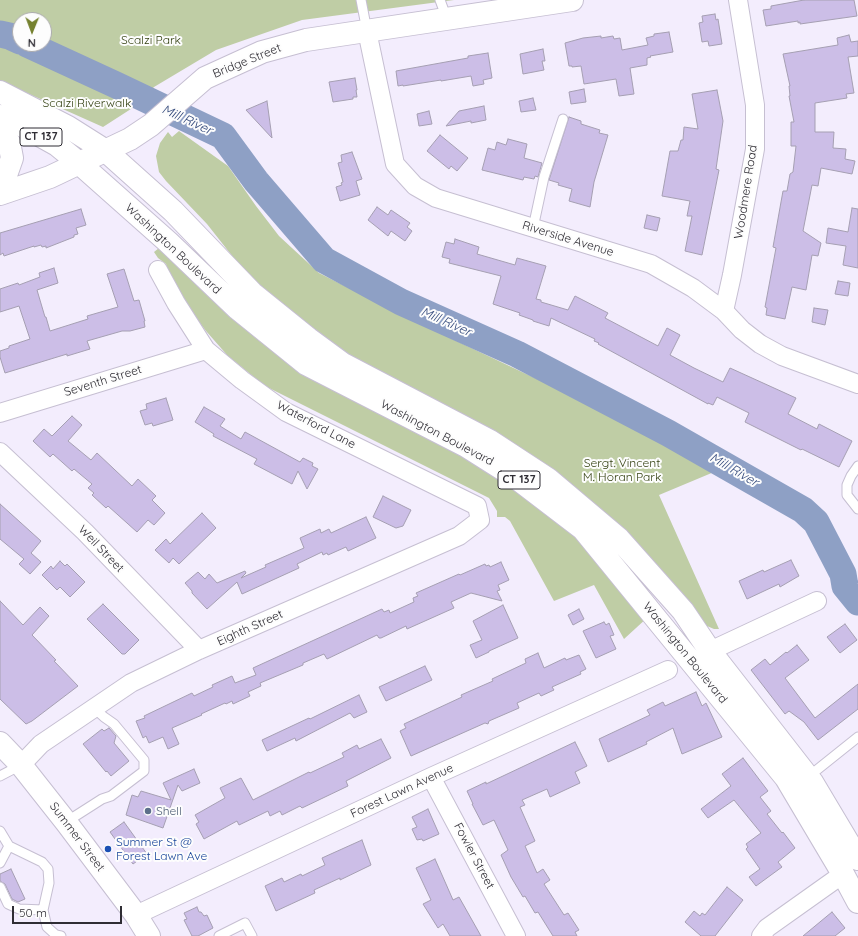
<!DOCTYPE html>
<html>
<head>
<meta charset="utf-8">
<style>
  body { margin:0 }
  #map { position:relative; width:858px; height:936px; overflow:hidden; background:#f3edfd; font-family:Quicksand,sans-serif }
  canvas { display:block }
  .north { position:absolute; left:12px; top:12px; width:40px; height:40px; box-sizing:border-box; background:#fdfdfd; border:1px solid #abaaad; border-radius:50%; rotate:181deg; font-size:11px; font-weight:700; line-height:16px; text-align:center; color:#2f2d34 }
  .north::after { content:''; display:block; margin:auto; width:14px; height:18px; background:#75812f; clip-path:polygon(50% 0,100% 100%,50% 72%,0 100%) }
  .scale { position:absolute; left:12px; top:906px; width:110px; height:18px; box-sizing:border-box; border:2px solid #2f2d34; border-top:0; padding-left:5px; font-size:12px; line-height:14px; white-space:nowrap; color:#2f2d34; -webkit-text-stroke:3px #fdfdfd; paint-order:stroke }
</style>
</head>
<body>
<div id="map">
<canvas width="858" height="936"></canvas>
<div class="north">N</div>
<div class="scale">50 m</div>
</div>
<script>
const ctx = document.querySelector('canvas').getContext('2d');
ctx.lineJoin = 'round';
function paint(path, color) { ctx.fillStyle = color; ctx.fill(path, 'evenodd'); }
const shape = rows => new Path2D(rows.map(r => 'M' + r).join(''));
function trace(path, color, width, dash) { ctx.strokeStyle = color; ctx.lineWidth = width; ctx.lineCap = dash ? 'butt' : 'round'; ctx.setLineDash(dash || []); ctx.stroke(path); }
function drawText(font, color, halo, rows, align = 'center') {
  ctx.font = font + ' Quicksand,sans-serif'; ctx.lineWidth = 4; ctx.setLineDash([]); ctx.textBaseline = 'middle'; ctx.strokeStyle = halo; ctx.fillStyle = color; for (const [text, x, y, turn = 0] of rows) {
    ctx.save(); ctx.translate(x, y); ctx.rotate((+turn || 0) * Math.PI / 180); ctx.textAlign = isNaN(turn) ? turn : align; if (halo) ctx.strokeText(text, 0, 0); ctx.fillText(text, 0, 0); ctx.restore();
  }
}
paint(shape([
  [0,0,454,0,302,20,216,50,154,87,134,107,103,127,0,81],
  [20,20,44,20,44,44,20,44],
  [179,131,228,166,256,206,279,236,319,273,410,319,634,425,714,472,659,495,719,629,714,629,707,626,650,557,641,547,598,508,332,345,273,301,244,271,207,224,166,181,159,172,156,156,160,143,168,132,172,137],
  [159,248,235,320,258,340,301,371,362,405,422,434,487,470,578,538,648,617,624,639,594,585,554,601,510,521,505,517,497,517,497,511,489,498,265,386,228,356,206,331,190,310,170,276,166,264,158,258,154,252]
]), '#bfcda5');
trace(shape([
  [0,34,9,36,20,41],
  [27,44,116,85,223,136,256,181,324,260,401,302,517,354,668,433,803,510,816,522,843,574,845,586,858,602]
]), '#8ea0c5', 27);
const building = shape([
  [804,0,854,0,857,16,800,24,800,22,798,23,798,21,766,26,763,10,771,9,771,6,804,0],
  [715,14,716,20,718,19,722,44,709,46,708,41,702,42,699,23,703,22,702,16,715,14],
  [669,32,673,52,650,56,651,57,647,58,647,65,630,68,634,94,619,96,616,79,584,84,581,66,572,67,572,66,569,66,565,43,583,38,601,36,601,38,613,36,614,39,620,38,622,50,648,45,646,38,654,36,654,34,669,32],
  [849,35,851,42,858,41,858,56,848,57,854,93,846,94,847,98,815,103,815,132,834,132,833,148,846,149,845,159,855,161,852,174,821,168,818,186,812,185,803,231,821,243,818,256,812,255,806,290,792,287,785,319,766,315,767,308,765,307,776,248,773,247,781,202,783,191,787,191,790,174,793,172,796,146,791,146,791,122,794,122,789,96,790,96,789,86,790,86,783,54,838,45,837,38,849,35],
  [543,49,545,61,542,61,544,70,523,74,520,54,543,49],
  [488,53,492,78,483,80,484,84,473,86,471,76,441,81,441,80,403,86,403,85,398,86,396,71,468,58,468,56,488,53],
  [355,78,357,90,356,90,357,97,353,97,353,99,333,102,329,82,355,78],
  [584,89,586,102,571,104,569,92,584,89],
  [717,90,723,121,716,169,719,170,702,255,685,251,692,216,687,216,690,201,662,196,670,151,678,151,681,140,683,140,684,127,698,129,692,94,717,90],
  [533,98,536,110,521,112,519,101,533,98],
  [267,101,272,138,246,110,267,101],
  [484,106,486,120,471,123,471,121,446,126,459,111,484,106],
  [429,111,432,124,419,126,417,114,429,111],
  [569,117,581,121,581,124,600,130,599,133,608,135,594,182,590,207,569,201,572,189,558,185,559,183,549,180,569,117],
  [440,135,468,158,457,171,451,166,449,169,427,151,440,135],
  [508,139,527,144,524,158,542,163,538,177,535,176,534,179,524,177,523,180,482,170,488,148,495,150,497,142,506,145,508,139],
  [352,152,362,179,356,181,360,195,340,201,336,187,342,185,341,183,343,182,338,163,342,162,341,155,352,152],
  [377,207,388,215,391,210,410,223,407,227,412,231,405,241,391,231,388,236,368,220,377,207],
  [852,208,858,209,858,268,843,265,846,246,826,243,828,228,848,232,852,208],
  [81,209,86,225,76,228,78,234,74,235,74,237,46,248,46,246,42,247,41,245,34,247,34,246,4,256,3,253,0,255,0,233,81,209],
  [647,215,660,218,657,231,644,228,647,215],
  [455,239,479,247,477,254,515,265,517,258,546,266,536,299,541,300,541,302,568,310,575,296,608,313,605,318,658,346,667,328,680,335,670,355,694,368,723,382,730,368,796,398,788,414,817,429,819,424,852,441,839,467,802,449,801,450,745,422,749,413,717,397,713,405,708,403,708,404,598,344,599,343,594,341,595,339,551,318,549,326,533,321,533,320,519,315,520,313,493,304,501,276,449,263,450,259,442,257,446,242,454,244,455,239],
  [54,268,58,283,37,290,45,317,46,317,50,331,88,319,87,316,118,307,107,274,124,269,134,301,139,300,145,321,144,321,145,327,130,331,122,331,87,341,90,349,67,356,67,354,5,373,0,357,0,351,9,348,9,346,30,339,19,306,0,312,0,289,18,283,19,285,40,277,39,273,54,268],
  [838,281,850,283,848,296,835,294,838,281],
  [814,308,828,310,825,325,812,322,814,308],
  [166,398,173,420,153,426,152,423,145,425,140,411,147,409,146,404,166,398],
  [204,407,225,419,220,426,241,439,245,432,300,462,303,458,313,463,312,466,318,469,307,489,298,471,292,484,254,464,257,459,213,436,214,434,195,422,204,407],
  [72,416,82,425,68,441,91,460,97,453,132,486,138,479,156,496,152,500,165,513,154,525,148,520,137,532,108,506,106,508,92,495,94,493,88,488,92,484,74,469,72,471,53,454,50,457,33,441,44,429,52,436,72,416],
  [383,496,411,510,403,526,396,528,373,517,383,496],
  [0,504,41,541,31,553,41,562,30,574,19,564,24,559,0,539,0,504],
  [202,513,216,528,179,564,173,558,169,563,155,550,166,539,170,544,202,513],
  [366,517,376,538,348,551,346,547,328,555,327,553,323,555,322,552,297,564,299,568,242,594,237,582,207,609,192,593,192,591,185,583,198,572,205,579,209,574,217,583,245,571,246,573,241,578,266,567,265,565,304,548,300,538,320,529,321,533,329,529,331,533,366,517],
  [791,560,799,576,797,577,780,587,779,584,747,599,739,581,763,570,764,572,791,560],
  [60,561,65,566,67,564,85,582,70,597,60,587,57,590,42,575,51,566,53,569,60,561],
  [501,562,509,580,498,585,500,590,497,591,502,601,471,593,451,602,454,608,407,629,406,626,381,638,379,638,377,635,327,659,324,654,303,663,303,665,260,683,261,686,248,692,250,696,233,704,232,701,226,704,225,703,201,714,202,715,172,728,179,744,168,749,163,737,149,743,146,736,143,738,136,721,145,718,144,716,192,693,194,696,213,687,212,685,232,676,235,683,256,675,253,668,382,609,384,612,389,610,390,613,414,602,413,598,418,596,416,593,459,574,460,575,485,564,486,566,489,565,490,567,501,562],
  [0,601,23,625,40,607,49,616,32,635,56,660,54,661,78,686,32,721,26,724,0,699,0,601],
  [103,604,139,640,125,654,122,654,87,619,103,604],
  [503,605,518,638,489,651,489,652,476,658,470,645,482,640,473,621,503,605],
  [579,609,584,619,573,625,568,615,579,609],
  [604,622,606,625,609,623,614,635,610,636,616,649,596,658,583,631,604,622],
  [845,624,857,640,840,653,827,637,845,624],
  [797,645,809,660,785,678,815,718,858,684,858,709,818,740,804,722,789,711,785,714,751,670,765,659,770,665,786,652,787,653,797,645],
  [538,653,544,668,565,658,566,660,579,655,586,669,580,672,581,674,552,687,554,690,541,696,539,693,517,703,519,708,489,721,488,724,485,723,411,756,400,731,406,728,404,724,462,697,461,695,493,681,492,679,526,663,525,659,538,653],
  [425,666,432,680,386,701,379,687,425,666],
  [696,692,702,706,706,703,722,737,682,754,673,728,646,742,647,744,608,762,599,739,650,715,647,710,663,702,665,706,696,692],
  [359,695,367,712,354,718,350,713,296,741,295,738,267,751,262,740,309,718,310,719,359,695],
  [109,728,116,736,114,743,129,761,111,776,107,771,106,772,83,744,102,729,104,731,109,728],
  [381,739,391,758,346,781,348,786,302,808,300,806,282,815,280,811,270,816,268,811,239,825,237,821,204,839,196,824,199,822,195,815,225,798,220,788,241,778,253,800,309,772,310,773,344,757,342,753,357,745,359,749,381,739],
  [575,742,587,766,575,772,580,783,550,797,547,789,522,800,525,805,520,807,535,841,525,846,537,873,543,869,550,880,544,884,564,915,568,913,579,930,575,932,577,936,553,936,538,912,535,913,525,896,523,897,511,877,501,855,508,850,494,820,483,825,472,804,473,804,467,791,486,782,486,784,575,742],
  [743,758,768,791,760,797,771,811,767,814,782,833,783,832,795,848,778,862,782,867,756,886,749,877,760,869,746,849,748,847,746,844,761,833,734,800,708,818,701,809,731,786,722,774,743,758],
  [194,769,200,783,182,791,178,785,163,828,126,815,132,795,138,797,141,791,171,800,163,783,194,769],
  [428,809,439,834,423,841,422,839,417,840,412,829,417,827,412,817,428,809],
  [124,822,147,854,133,864,110,832,124,822],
  [362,840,371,865,340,880,340,878,314,890,315,893,276,911,265,886,282,878,284,882,301,874,302,876,325,865,322,858,362,840],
  [435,859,453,900,459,897,481,936,450,936,443,924,438,928,423,904,431,900,416,868,435,859],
  [11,869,25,899,18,902,12,899,5,884,0,881,0,874,11,869],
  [727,887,743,900,715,936,701,936,685,922,694,911,700,916,702,913,705,915,727,887],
  [197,907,199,912,201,912,204,916,207,915,213,928,198,936,192,936,184,920,187,919,184,913,197,907],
  [832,912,845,928,835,936,803,936,832,912]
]);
paint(building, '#ccbee7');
trace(building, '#a59fb2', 1);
const service = shape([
  [361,0,367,31],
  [440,0,447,19],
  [533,228,544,177,563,119],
  [858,466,851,476,847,485,847,495,858,509],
  [0,776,21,765],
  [808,777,858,737],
  [66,822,102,799,111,796,144,771,144,760,114,724,104,717,94,708],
  [0,831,9,846,42,862,48,869,49,883,43,910,47,927,56,935,61,936],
  [0,863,9,846],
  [0,887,8,904,19,909,43,910],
  [219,936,245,923,252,936]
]);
const minor = shape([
  [367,31,395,164,415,186,436,198,651,264,693,288,724,311,742,330,760,344,782,356,858,384],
  [724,311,732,275,755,149,755,105,738,0],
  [0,413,206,350],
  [0,452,85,532,199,650],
  [710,651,817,601],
  [21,765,41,744,131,683,199,650,459,536,480,520,477,506,286,412,242,380,206,350,176,303,158,270],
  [431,777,516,936],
  [136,915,431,777,668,670],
  [761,936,767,928,843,874]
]);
const secondary = shape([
  [0,130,9,142,12,158,0,192],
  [0,194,50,177,130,139,151,125,205,78,262,52,306,40,572,0],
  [0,743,21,765,66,822,136,915,149,936]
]);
const primary = shape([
  [0,92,68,127,106,151,173,211,252,293,309,339,343,364,490,441,548,479,619,539,683,611,710,651,812,782,858,859],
  [0,116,21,125,57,145,79,163,168,242,238,309,306,364,466,446,515,477,583,529,786,778,843,874,858,902]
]);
trace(service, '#c6bfd2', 11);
trace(minor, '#c6bfd2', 20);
trace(secondary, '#c6bfd2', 24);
trace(primary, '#c6bfd2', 24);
trace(service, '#fff', 9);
trace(minor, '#fff', 18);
trace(secondary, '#fff', 22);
trace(primary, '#fff', 22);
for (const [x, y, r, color] of [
  [148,811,4,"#5c6f8a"],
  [108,849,4,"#1a4fb4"]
]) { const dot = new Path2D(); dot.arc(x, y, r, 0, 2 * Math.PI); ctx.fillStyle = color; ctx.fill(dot); trace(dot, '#fdfdfd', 1.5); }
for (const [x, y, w] of [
  [41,137,42],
  [519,480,42]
]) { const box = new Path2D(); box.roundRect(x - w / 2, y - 9, w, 18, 3); ctx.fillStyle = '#fdfdfd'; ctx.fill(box); trace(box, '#2f2d34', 1); }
drawText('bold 11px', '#2f2d34', null, [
  ["CT 137",41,137],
  ["CT 137",519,480]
]);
drawText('12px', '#334011', '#fdfdfd', [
  ["Scalzi Park",151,40],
  ["Scalzi Riverwalk",87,103],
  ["Sergt. Vincent",622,463],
  ["M. Horan Park",622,477]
]);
drawText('12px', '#2f2d34', '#fdfdfd', [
  ["Bridge Street",247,61,-22],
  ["Woodmere Road",746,192,-81],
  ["Riverside Avenue",568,239,17],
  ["Washington Boulevard",173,249,43],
  ["Seventh Street",103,381,-17],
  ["Waterford Lane",316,425,28],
  ["Washington Boulevard",437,433,28],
  ["Weil Street",101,549,46],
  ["Eighth Street",250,628,-24],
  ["Washington Boulevard",685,653,51],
  ["Forest Lawn Avenue",402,791,-25],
  ["Summer Street",77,837,53],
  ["Fowler Street",474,856,62]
]);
drawText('12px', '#4e5e75', '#fdfdfd', [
  ["Shell",156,811]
], 'left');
drawText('12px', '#164399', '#fdfdfd', [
  ["Summer St @",116,842],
  ["Forest Lawn Ave",116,856]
], 'left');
drawText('italic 13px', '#344a7c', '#fdfdfd', [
  ["Mill River",187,120,25],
  ["Mill River",446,322,24],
  ["Mill River",734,470,30]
]);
</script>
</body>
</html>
